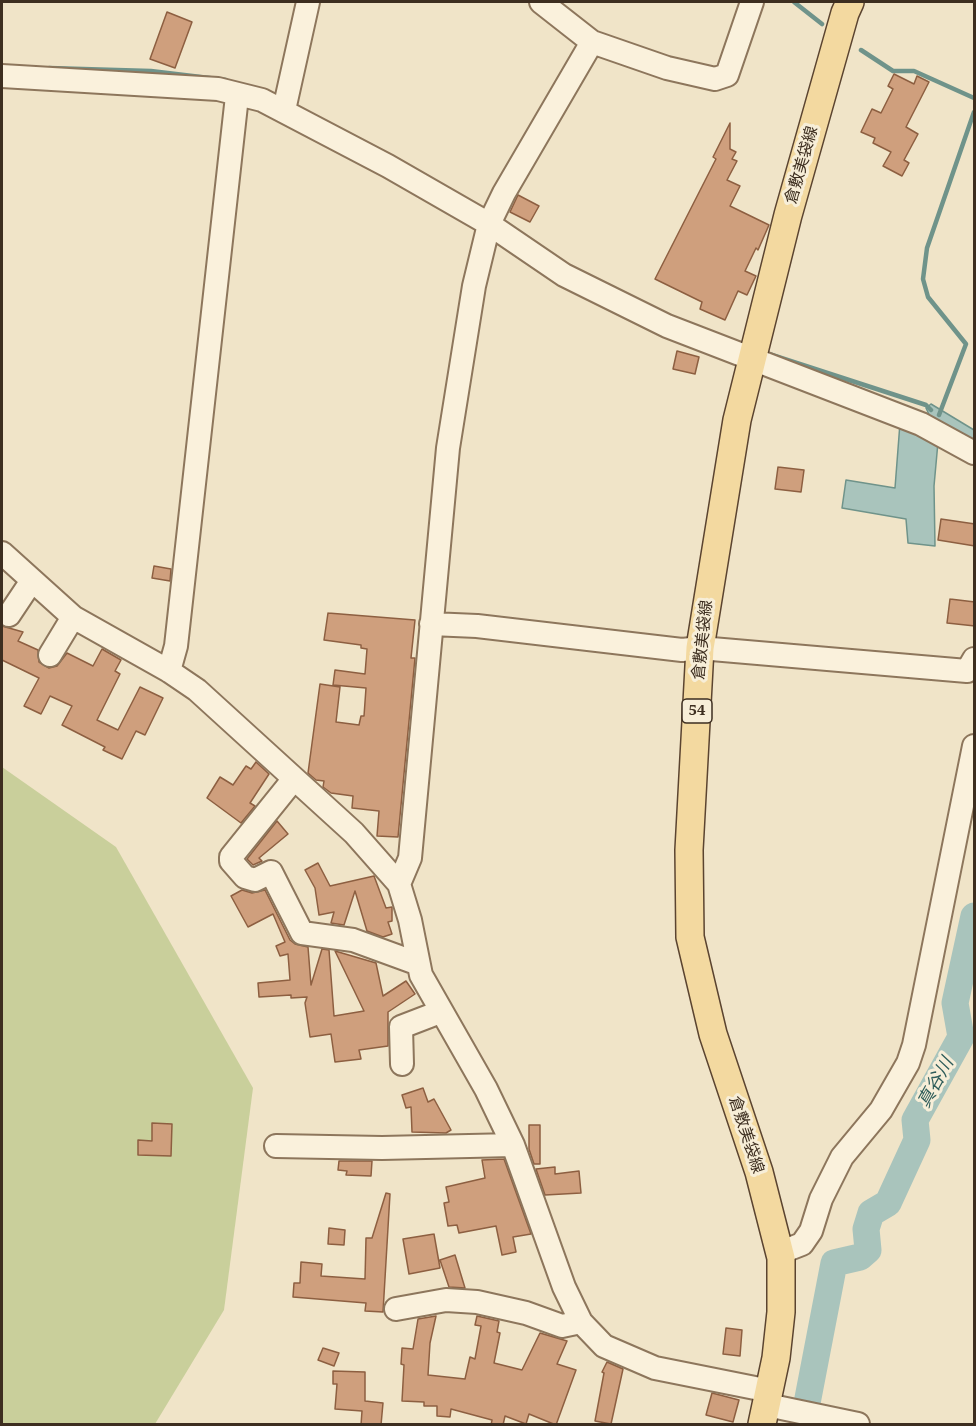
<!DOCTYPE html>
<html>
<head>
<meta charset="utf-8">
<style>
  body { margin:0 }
  #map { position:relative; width:976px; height:1426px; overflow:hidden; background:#f0e4c8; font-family:"Noto Serif",serif }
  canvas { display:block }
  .frame { position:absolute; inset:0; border:3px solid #3d2e20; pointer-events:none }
</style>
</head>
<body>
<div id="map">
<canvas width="976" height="1426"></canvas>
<div class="frame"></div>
</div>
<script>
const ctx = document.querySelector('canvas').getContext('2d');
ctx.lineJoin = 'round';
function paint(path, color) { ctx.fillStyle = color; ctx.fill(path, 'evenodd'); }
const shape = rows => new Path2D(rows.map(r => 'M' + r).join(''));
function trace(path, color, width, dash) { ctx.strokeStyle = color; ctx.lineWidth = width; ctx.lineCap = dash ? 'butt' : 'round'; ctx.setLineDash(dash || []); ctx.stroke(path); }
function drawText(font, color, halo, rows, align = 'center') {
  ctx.font = font + ' "Noto Serif","Noto Sans JP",serif'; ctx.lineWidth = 6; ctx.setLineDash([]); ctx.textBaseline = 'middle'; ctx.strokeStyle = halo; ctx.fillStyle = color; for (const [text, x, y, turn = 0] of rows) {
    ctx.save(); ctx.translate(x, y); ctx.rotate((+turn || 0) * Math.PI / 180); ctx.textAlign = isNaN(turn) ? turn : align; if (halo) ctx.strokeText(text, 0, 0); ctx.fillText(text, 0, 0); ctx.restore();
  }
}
paint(shape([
  [2,767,116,847,253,1088,224,1310,155,1424,2,1424]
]), '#c9cf9b');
const water = shape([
  [931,404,974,430,974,441,938,442,934,486,935,546,908,543,906,519,842,508,846,480,895,488,900,423,932,421,926,408,931,404]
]);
paint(water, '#a9c4bc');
trace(water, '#6f938a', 1.5);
trace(shape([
  [794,2,822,24],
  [861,50,893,71,914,71,974,98],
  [49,68,151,71,226,80],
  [769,354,926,405,931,410],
  [939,415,966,344,928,297,923,279,927,248,974,112]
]), '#6f938a', 4.5);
trace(shape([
  [803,1424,834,1263,860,1257,868,1250,866,1229,871,1213,888,1203,917,1140,915,1120,961,1037,955,1003,974,916]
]), '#a9c4bc', 27);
const building = shape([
  [167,12,192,22,175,68,150,59,167,12],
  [894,74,914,84,917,76,929,82,906,127,918,134,904,160,909,163,902,176,883,166,891,152,873,143,875,138,861,132,872,109,881,113,893,89,888,86,894,74],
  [730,123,730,149,736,152,732,159,737,161,727,180,740,186,730,206,769,225,758,250,756,248,745,271,756,276,747,295,738,291,725,320,700,309,702,302,655,279,716,159,713,157,730,123],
  [518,195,539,206,530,222,510,212,518,195],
  [677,351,699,357,695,374,673,369,677,351],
  [778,467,804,470,801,492,775,489,778,467],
  [941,519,975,524,975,546,938,540,941,519],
  [154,566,171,569,170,581,152,578,154,566],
  [950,599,975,602,975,626,947,623,950,599],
  [328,613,415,620,411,658,415,658,398,837,377,836,379,811,352,808,353,796,331,793,323,787,324,781,316,780,308,773,320,684,340,687,336,722,359,725,361,716,364,716,366,688,333,685,335,670,365,674,367,649,361,648,361,645,324,640,328,613],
  [2,626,23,632,18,641,38,650,39,662,49,668,57,666,67,653,93,666,102,649,121,660,115,671,120,674,97,720,118,730,140,687,163,698,145,735,136,731,122,759,103,750,105,747,62,725,72,706,50,696,41,714,24,706,39,678,2,660,2,626],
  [256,762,269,774,250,803,255,806,241,823,207,798,220,777,233,785,246,766,251,769,256,762],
  [277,821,288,834,259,858,262,861,253,865,247,859,277,821],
  [318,863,330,886,374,876,386,908,392,907,392,921,388,922,392,934,383,937,367,931,355,891,344,925,331,923,334,912,319,915,315,888,305,870,318,863],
  [242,890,252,893,265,890,290,940,295,944,308,947,311,985,322,949,329,950,334,1016,364,1011,335,951,376,963,383,996,406,981,415,994,388,1012,388,1046,359,1050,361,1059,335,1062,331,1034,310,1037,305,1003,307,997,291,998,291,995,259,997,258,983,290,980,288,954,280,956,276,946,285,942,273,914,248,927,231,896,242,890],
  [423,1088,428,1102,434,1099,451,1130,446,1133,412,1132,411,1107,406,1108,402,1095,423,1088],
  [152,1123,172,1124,171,1156,138,1155,138,1140,152,1141,152,1123],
  [529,1125,540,1125,540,1164,534,1164,529,1149,529,1125],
  [504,1159,531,1234,513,1237,516,1252,502,1255,496,1226,459,1233,457,1225,448,1226,444,1203,449,1202,446,1187,485,1178,482,1160,504,1159],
  [339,1161,372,1161,371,1176,346,1175,347,1171,338,1170,339,1161],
  [555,1167,555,1174,579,1171,581,1193,545,1195,536,1169,555,1167],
  [386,1193,390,1194,383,1312,365,1311,366,1303,293,1297,294,1283,300,1283,301,1262,322,1264,321,1276,365,1279,366,1238,372,1238,386,1193],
  [329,1228,345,1230,344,1245,328,1244,329,1228],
  [434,1234,440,1268,409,1274,403,1239,434,1234],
  [455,1255,465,1288,449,1287,440,1260,455,1255],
  [436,1316,430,1343,428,1375,465,1379,470,1357,475,1359,481,1326,475,1325,477,1316,499,1321,497,1332,500,1333,494,1363,522,1370,540,1333,567,1341,557,1364,576,1370,556,1425,529,1414,526,1424,505,1416,503,1425,491,1425,492,1420,451,1409,450,1417,437,1416,437,1406,424,1406,424,1402,402,1401,404,1365,401,1364,402,1348,413,1349,418,1319,436,1316],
  [726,1328,742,1330,740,1356,723,1354,726,1328],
  [323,1348,339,1353,334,1366,318,1360,323,1348],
  [607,1362,623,1369,611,1424,595,1421,604,1373,602,1372,607,1362],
  [333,1371,365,1372,365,1401,383,1403,381,1425,361,1425,362,1411,335,1409,337,1384,333,1384,333,1371],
  [712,1393,739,1400,733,1422,706,1415,712,1393]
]);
paint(building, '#cf9f7d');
trace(building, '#8d5f41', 1.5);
const minor = shape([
  [541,2,592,42,667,68,715,79,727,75,752,2],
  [2,76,218,89,262,100,388,166,489,224,564,275,667,326,921,424,974,453],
  [284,110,308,2],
  [2,553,73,617,169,671,197,690,354,833,399,884,410,920,421,975,486,1089,513,1145,564,1287,581,1322,604,1346,655,1368,770,1391],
  [9,615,31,582],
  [431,624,477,626,682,650,700,648,967,671,974,659],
  [50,655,73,617],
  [169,671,176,646,237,96],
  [293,780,231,857,231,861,245,877,255,880,271,872,302,933,353,940,416,963],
  [399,884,410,858,448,448,474,286,489,224,504,193,592,42],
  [402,1064,401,1027,440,1012],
  [276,1146,382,1148,513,1145],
  [779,1253,802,1244,811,1231,821,1199,842,1157,881,1110,908,1063,914,1045,974,746],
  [396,1309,446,1300,477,1302,526,1313,562,1326,581,1322],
  [767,1405,858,1424]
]);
const major = shape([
  [762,1424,776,1358,781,1312,781,1258,759,1172,713,1034,690,937,689,850,700,648,737,420,788,215,845,13,850,2]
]);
trace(minor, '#8d765c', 26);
trace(major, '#5b4430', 30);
trace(minor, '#faf1dc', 22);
trace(major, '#f3d9a0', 27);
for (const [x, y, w] of [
  [697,711,30]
]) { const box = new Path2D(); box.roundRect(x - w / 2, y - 12, w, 24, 4.5); ctx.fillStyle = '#f7eed8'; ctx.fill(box); trace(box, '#3d2e20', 1.5); }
drawText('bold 15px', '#3d2e20', null, [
  ["54",697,711]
]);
drawText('16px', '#3d2e20', '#f7eed8', [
  ["倉敷美袋線",802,165,-74],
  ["倉敷美袋線",703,640,-84],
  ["倉敷美袋線",746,1135,72]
]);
drawText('italic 18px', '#2f5d5a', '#f7eed8', [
  ["真谷川",936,1083,-61]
]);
</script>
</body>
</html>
